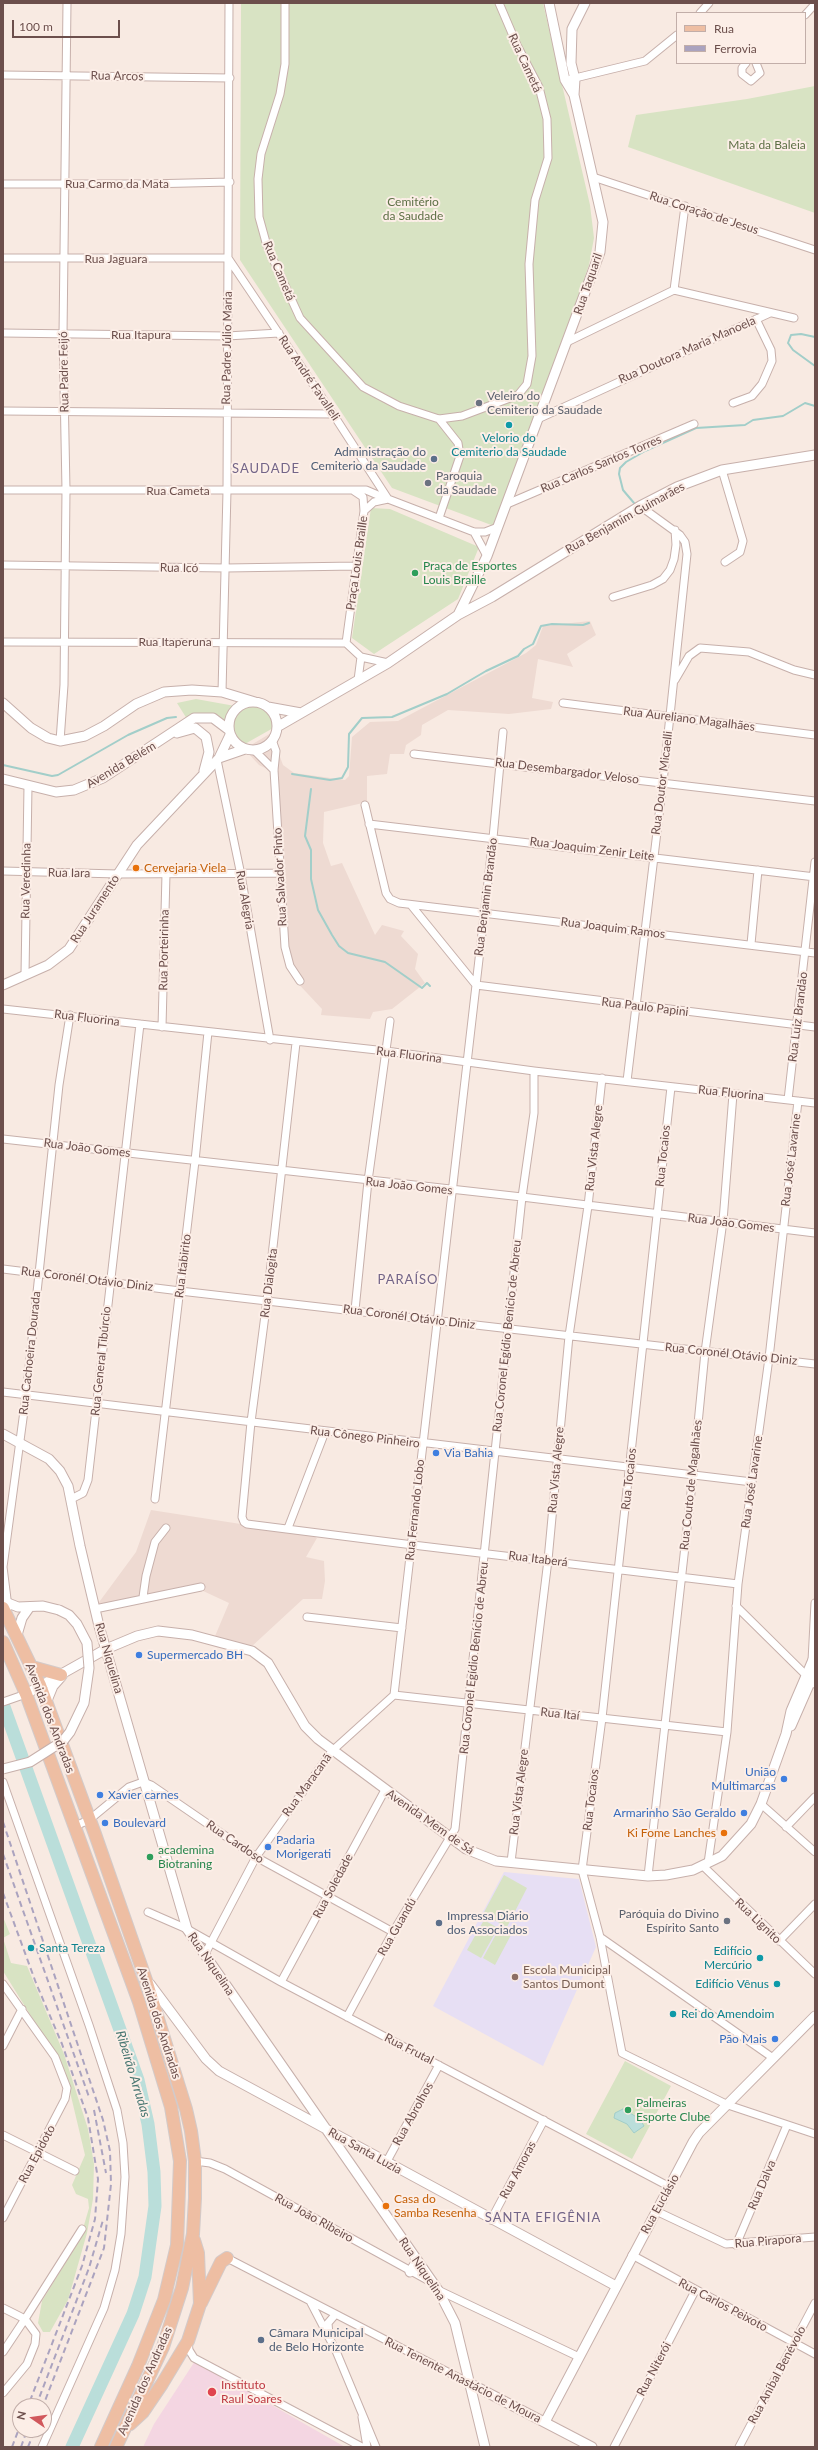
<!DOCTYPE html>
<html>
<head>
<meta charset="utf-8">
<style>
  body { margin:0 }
  #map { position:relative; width:818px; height:2450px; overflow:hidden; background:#f8eae2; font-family:Lato,sans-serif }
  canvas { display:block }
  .frame { position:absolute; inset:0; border:4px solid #6c4f4c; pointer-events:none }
  .legend { position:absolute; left:676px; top:12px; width:130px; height:52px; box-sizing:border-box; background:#fceee7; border:1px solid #c2aea9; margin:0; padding:5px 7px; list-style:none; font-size:12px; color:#6c4f4c }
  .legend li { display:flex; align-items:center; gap:8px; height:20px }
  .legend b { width:20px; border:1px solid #c2aea9 }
  .north { position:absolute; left:12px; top:2398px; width:40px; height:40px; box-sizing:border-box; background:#fceee7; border:1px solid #c2aea9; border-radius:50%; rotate:283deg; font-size:11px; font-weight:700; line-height:16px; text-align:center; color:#6c4f4c }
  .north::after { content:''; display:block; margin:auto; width:14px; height:18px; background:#d1585c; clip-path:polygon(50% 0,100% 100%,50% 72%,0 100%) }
  .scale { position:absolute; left:12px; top:20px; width:108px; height:18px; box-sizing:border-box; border:2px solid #6c4f4c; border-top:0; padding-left:5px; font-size:12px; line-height:14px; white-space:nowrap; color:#6c4f4c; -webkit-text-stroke:3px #fceee7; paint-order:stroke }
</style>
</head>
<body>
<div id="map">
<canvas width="818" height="2450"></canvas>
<div class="frame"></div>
<ul class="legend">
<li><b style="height:5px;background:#eebea3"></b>Rua</li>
<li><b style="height:5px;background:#aba3bf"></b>Ferrovia</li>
</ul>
<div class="north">N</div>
<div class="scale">100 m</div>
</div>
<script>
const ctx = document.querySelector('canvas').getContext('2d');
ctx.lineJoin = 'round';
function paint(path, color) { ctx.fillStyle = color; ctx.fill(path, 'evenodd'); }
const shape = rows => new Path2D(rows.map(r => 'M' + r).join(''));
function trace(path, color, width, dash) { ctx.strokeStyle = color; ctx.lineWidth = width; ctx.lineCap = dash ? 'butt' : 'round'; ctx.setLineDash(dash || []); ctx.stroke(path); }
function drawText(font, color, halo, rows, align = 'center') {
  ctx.font = font + ' Lato,sans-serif'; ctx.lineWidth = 4; ctx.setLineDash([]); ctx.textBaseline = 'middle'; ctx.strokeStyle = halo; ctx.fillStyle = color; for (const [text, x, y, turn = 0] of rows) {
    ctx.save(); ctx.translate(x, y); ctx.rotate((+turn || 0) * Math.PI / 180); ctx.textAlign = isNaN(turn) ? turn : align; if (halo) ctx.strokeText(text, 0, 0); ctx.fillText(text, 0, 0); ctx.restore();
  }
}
paint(shape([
  [590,621,596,635,567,654,573,667,538,659,532,698,553,702,551,709,509,714,448,710,422,725,421,735,406,745,404,754,390,754,387,774,367,776,367,802,324,812,323,843,331,866,342,863,375,935,382,925,404,931,401,936,418,954,415,969,425,983,392,1009,373,1012,370,1019,321,1015,322,1009,292,977,283,955,277,881,279,775,259,765,248,753,251,745,271,733,283,765,294,773,345,780,349,776,352,737,370,722,398,721,526,653,536,645,543,626],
  [151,1510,311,1535,317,1538,306,1557,324,1561,325,1581,322,1599,303,1599,250,1648,213,1641,229,1603,201,1590,97,1605,136,1552]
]), '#eedad2');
paint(shape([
  [504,1872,579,1879,596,1947,543,2066,433,2006]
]), '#e7dff4');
paint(shape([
  [195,2361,345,2447,143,2447,154,2424]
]), '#f4d6e2');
paint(shape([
  [241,3,543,3,590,205,594,238,589,265,579,295,494,526,392,488,240,260],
  [815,86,815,213,628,147,636,115,747,99],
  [371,508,390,509,479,547,458,599,374,654,352,638],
  [196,699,235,706,229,712,227,724,220,717,204,714,187,719,177,703],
  [253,704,261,705,268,711,275,727,243,745,233,735,233,718,239,710,246,705],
  [504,1875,527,1888,507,1927,483,1914],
  [3,1917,10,1934,3,1938,11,1963,27,1966,64,2054,88,2129,94,2164,93,2199,87,2233,68,2300,50,2332,43,2332,38,2323,42,2301,80,2239,89,2208,88,2199,76,2194,72,2185,85,2155,65,2071,3,1971],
  [484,1920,498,1928,481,1958,467,1950],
  [499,1929,511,1935,495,1965,483,1958],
  [625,2061,671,2086,632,2159,586,2134]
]), '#d8e3c3');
const water = shape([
  [623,2109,640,2119,644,2126,634,2133,627,2124,614,2118,615,2113,623,2109]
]);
paint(water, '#badeda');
trace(water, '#a2cec9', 1);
trace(shape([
  [815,337,801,334,791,335,788,343,793,350,815,366],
  [634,503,623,490,619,474,620,468,626,462,645,451,696,428,745,425,753,420,783,416,805,403,815,406],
  [3,765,52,776,58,775,128,735,167,718,176,717],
  [292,774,330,780,342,778,348,767,349,734,362,718,392,717,447,694,486,671,518,656,524,649,533,644,541,626,552,624,583,625,589,623],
  [311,789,305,836,311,850,311,879,318,910,332,935,339,946,348,953,385,962,422,988,427,983,430,986]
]), '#a2cec9', 2);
trace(shape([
  [3,1704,138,2080,148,2124,154,2172,155,2206,145,2277,133,2314,72,2447]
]), '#badeda', 13);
const minor = shape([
  [285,3,285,64,280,94,261,154,258,179,259,217,267,246,300,318,363,387,399,406,439,419,462,416,518,395,527,384,532,356,529,264,535,200,548,158,547,119,539,87,517,45,499,3],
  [700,13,709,3],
  [805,15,815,4],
  [746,63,742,68,742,74,751,81,760,73,756,63],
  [3,75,230,78],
  [571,79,645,61,677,35],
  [593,177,815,250],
  [3,184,147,184,230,182],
  [3,258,228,258,333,414,388,499],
  [674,290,685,206],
  [3,333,227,336,279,333],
  [569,341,674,290,794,318],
  [733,403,752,396,762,384,772,361,771,350,756,319],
  [3,411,333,414],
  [540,418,770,313],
  [722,470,743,541,740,552,725,562],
  [3,490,366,490,387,499],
  [354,491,363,497,364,511],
  [507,504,694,424],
  [439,518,460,456,458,443,439,419],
  [474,532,487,556],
  [3,565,226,568,356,566],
  [613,597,652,585,663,579,670,570,674,559,676,545,675,530],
  [3,642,346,643],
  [388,663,361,657,346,643,364,511,374,502,388,499,474,532,485,532,498,527],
  [358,680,361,657],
  [675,680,689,656,700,648,749,652,794,670,815,675],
  [222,692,227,491,229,3],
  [563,703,815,735],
  [272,740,276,751,274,770,285,947,290,966,300,981],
  [60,741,64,685,66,490,63,335,67,3],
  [254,750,274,770],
  [414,754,815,801],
  [217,760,241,875,270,1040],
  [365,805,386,893,390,899,399,903,815,953],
  [369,824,815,877],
  [3,871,118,874,278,873],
  [411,905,476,985,815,1027],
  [751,944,758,870],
  [25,975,28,786],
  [3,1009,386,1051,534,1071,815,1103],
  [162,1027,166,874],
  [296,1043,267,1300,251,1422,242,1517,244,1522,247,1524,413,1545,738,1584],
  [627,1081,663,782,687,554,685,542,680,535,640,506],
  [671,1087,602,1718,582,1870,600,1937,622,2053,728,2105,815,2134],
  [788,1100,815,862],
  [3,1139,522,1197,815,1233],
  [3,1269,180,1291,815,1364],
  [355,1310,368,1181,390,1021],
  [3,1392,752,1482],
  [71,1499,83,1493,88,1480,140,1024],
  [155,1499,195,1161,208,1032],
  [288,1528,325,1432],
  [143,1597,146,1576,155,1542,166,1528],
  [736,1606,815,1684],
  [8,1607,3,1567,26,1396,59,1085,70,1015],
  [95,1609,201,1587],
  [307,1617,402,1628],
  [812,1661,815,1603],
  [394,1695,493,838,503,732],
  [394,1695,727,1732],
  [3,1702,26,1694],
  [3,1782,89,2025,117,2110,123,2143,125,2177,121,2234,115,2270,104,2308,42,2447],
  [761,1804,815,1852],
  [75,1826,89,1820,129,1787,143,1782,151,1785,256,1857,393,1932],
  [786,1827,815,1797],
  [511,1862,548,1560,569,1336,588,1206,602,1078],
  [708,1863,727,1732,738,1584,769,1358,798,1101],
  [703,1866,815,1974],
  [648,1876,693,1475,705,1352,723,1221,733,1094],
  [148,1912,187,1929,281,1982,670,2187],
  [600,1937,773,2058],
  [779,1941,815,1904],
  [205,1954,256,1857,332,1751,394,1695],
  [281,1982,385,1790],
  [3,1984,55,2057,67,2088,65,2099,3,2218],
  [347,2017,393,1932,455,1829,522,1197,534,1113,534,1071],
  [3,2046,22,2009],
  [3,2135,75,2171],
  [195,2161,210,2163,225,2169,431,2282],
  [386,2163,439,2065],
  [656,2211,726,2244,815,2237],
  [491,2220,544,2120],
  [736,2245,787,2125],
  [632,2255,815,2354],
  [227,2258,471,2384],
  [438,2290,579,2357],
  [311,2303,336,2351,376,2447],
  [3,2308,25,2319,3,2352],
  [329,2335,328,2323,335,2315],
  [188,2342,189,2350,194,2358,362,2447],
  [3,2393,27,2364,35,2344,36,2334,25,2319,82,2229],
  [362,2417,367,2447],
  [614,2447,695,2291],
  [739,2447,815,2303]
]);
const tertiary = shape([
  [549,3,565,80,574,95],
  [458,615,492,597,640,506,677,487,722,470,815,455],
  '229 726a24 24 0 1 1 48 0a24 24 0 1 1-48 0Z',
  [3,703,31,728,48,738,60,741,85,736,104,726,136,704,164,692,192,690,222,692,255,702],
  [268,707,301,713],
  [277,727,388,663,458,615,487,556,600,252,603,222,574,95,575,79,571,63,572,29,585,3],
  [177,733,195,728,206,737,209,752,204,771],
  [219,758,245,749],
  [3,779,56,792,74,790,103,778,194,718,213,718,229,730],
  [3,985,48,965,69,949,137,845,219,758,230,735],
  [3,1434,49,1459,60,1471,68,1486,80,1546,99,1626,187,1929,438,2290,455,2323,485,2447],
  [8,1603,18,1607,43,1606,59,1610],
  [17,1635,22,1618,29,1608],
  [26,1694,106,1649,137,1636,158,1631,192,1635,252,1651,268,1663,305,1726,318,1739,466,1849,496,1861,648,1876,666,1875,693,1870,722,1856,751,1824,761,1804,786,1734,791,1711,815,1655],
  [46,1703,53,1686,61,1677],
  [791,1726,815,1671],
  [150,1984,206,2059,219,2071,616,2286],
  [410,2272,417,2261],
  [471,2384,592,2447],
  [545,2422,693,2142,699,2133,815,2016]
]);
const primary = shape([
  [3,1608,40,1685,95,1834,146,1980,186,2109,191,2131,195,2161,195,2198,193,2234,182,2288,163,2347,116,2447],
  [3,1642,26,1694,139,2002,171,2107,180,2161,177,2245,164,2300,138,2366,101,2447],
  [32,1667,61,1675],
  [201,2303,221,2262,227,2258],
  [130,2424,143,2412,162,2384,188,2341,200,2304,198,2253,194,2240]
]);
trace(minor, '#c7b0ab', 9);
trace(tertiary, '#c7b0ab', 11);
trace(primary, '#d3cac9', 14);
trace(minor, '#fff', 7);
trace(tertiary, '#fff', 9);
trace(primary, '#eebea3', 12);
trace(shape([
  [3,1822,103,2120,110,2151,111,2184,104,2248,43,2406],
  [3,1854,89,2097],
  [3,1893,36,1983,62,2044,88,2118,98,2179,95,2219,82,2266,28,2406],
  [94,2110,106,2173],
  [36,2406,89,2268,103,2220],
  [12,2447,20,2426],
  [21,2447,27,2430],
  [28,2447,35,2430]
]), '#aba3bf', 2, [6, 4]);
const tertiaryBridge = shape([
  [3,1769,30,1762,63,1741,70,1732,84,1703,89,1668,87,1643,77,1624,69,1615,59,1610]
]);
trace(tertiaryBridge, '#c7b0ab', 11, []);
trace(tertiaryBridge, '#fff', 9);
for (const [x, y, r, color] of [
  [479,403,4,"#6b7280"],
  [509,425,4,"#0f9aa8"],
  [434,459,4,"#5c6f8a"],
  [428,483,4,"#6b7280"],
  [415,573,4,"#2e9e5b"],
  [136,868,4,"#e8710a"],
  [436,1453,4,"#3f7fe0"],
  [139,1655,4,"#3f7fe0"],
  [784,1779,4,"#3f7fe0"],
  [100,1795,4,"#3f7fe0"],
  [744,1813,4,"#3f7fe0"],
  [105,1823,4,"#3f7fe0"],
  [724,1833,4,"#e8710a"],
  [268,1847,4,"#3f7fe0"],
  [150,1857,4,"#2e9e5b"],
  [727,1921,4,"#6b7280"],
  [439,1923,4,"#5c6f8a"],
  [31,1948,4,"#0f9aa8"],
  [760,1958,4,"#0f9aa8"],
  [515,1977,4,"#8d6e63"],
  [777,1984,4,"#0f9aa8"],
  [673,2014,4,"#0f9aa8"],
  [775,2039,4,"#3f7fe0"],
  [628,2110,4,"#2e9e5b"],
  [386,2206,4,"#e8710a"],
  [261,2340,4,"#5c6f8a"],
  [212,2392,5,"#e0444e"]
]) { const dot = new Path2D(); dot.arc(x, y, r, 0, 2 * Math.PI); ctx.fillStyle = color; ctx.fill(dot); trace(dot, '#fceee7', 1.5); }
drawText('12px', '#6c4f4c', '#fceee7', [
  ["Rua Cametá",525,63,65],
  ["Rua Arcos",117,76,1],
  ["Rua Carmo da Mata",117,184],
  ["Rua Coração de Jesus",704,213,18],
  ["Rua Jaguara",116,259],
  ["Rua Cametá",279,271,67],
  ["Rua Taquaril",588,284,-71],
  ["Rua Itapura",141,335],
  ["Rua Padre Júlio Maria",227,348,-89],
  ["Rua Doutora Maria Manoela",687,350,-24],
  ["Rua Padre Feijó",64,372,-91],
  ["Rua André Favalleli",309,378,56],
  ["Rua Carlos Santos Torres",601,464,-23],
  ["Rua Cameta",178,491],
  ["Rua Benjamim Guimarães",625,518,-29],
  ["Praça Louis Braille",357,563,-82],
  ["Rua Icó",179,568,1],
  ["Rua Itaperuna",175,642],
  ["Rua Aureliano Magalhães",689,719,7],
  ["Avenida Belém",121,765,-31],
  ["Rua Desembargador Veloso",567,771,7],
  ["Rua Doutor Micaelli",662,783,-83],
  ["Rua Joaquim Zenir Leite",592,849,7],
  ["Rua Iara",69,873,1],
  ["Rua Salvador Pinto",280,877,-93],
  ["Rua Veredinha",26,881,-89],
  ["Rua Benjamin Brandão",486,897,-83],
  ["Rua Alegria",245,900,80],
  ["Rua Juramento",95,909,-57],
  ["Rua Joaquim Ramos",613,928,7],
  ["Rua Porteirinha",164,950,-89],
  ["Rua Paulo Papini",645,1007,7],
  ["Rua Luiz Brandão",798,1017,-83],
  ["Rua Fluorina",87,1018,7],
  ["Rua Fluorina",409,1055,7],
  ["Rua Fluorina",731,1093,6],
  ["Rua João Gomes",87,1148,7],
  ["Rua Vista Alegre",594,1148,-84],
  ["Rua Tocaios",663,1156,-84],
  ["Rua José Lavarine",791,1160,-83],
  ["Rua João Gomes",409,1186,6],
  ["Rua João Gomes",731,1223,7],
  ["Rua Itabirito",183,1266,-83],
  ["Rua Coronél Otávio Diniz",87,1279,7],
  ["Rua Dialogita",269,1283,-83],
  ["Rua Coronél Otávio Diniz",409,1317,7],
  ["Rua Coronel Egídio Benício de Abreu",507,1336,-84],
  ["Rua Cachoeira Dourada",30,1353,-84],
  ["Rua Coronél Otávio Diniz",731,1354,6],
  ["Rua General Tibúrcio",101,1361,-84],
  ["Rua Cônego Pinheiro",365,1437,7],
  ["Rua Vista Alegre",556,1470,-85],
  ["Rua Tocaios",629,1479,-84],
  ["Rua José Lavarine",752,1482,-82],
  ["Rua Couto de Magalhães",691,1485,-84],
  ["Rua Fernando Lobo",415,1510,-84],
  ["Rua Itaberá",538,1559,7],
  ["Rua Niquelina",109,1658,74],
  ["Rua Coronel Egídio Benício de Abreu",474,1658,-84],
  ["Rua Itaí",560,1714,6],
  ["Avenida dos Andradas",50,1718,69],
  ["Rua Maracanã",307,1785,-54],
  ["Rua Vista Alegre",519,1792,-83],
  ["Rua Tocaios",591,1800,-83],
  ["Avenida Mem de Sá",430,1822,35],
  ["Rua Cardoso",235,1842,34],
  ["Rua Soledade",333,1886,-62],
  ["Rua Lignito",758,1921,44],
  ["Rua Guandú",397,1927,-60],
  ["Rua Niquelina",211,1964,56],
  ["Avenida dos Andradas",159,2023,72],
  ["Rua Frutal",409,2049,27],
  ["Rua Abrolhos",413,2114,-61],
  ["Rua Santa Luzia",365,2151,29],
  ["Rua Epidoto",37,2154,-62],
  ["Rua Amoras",518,2170,-62],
  ["Rua Dalva",762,2185,-67],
  ["Rua Euclásio",660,2204,-61],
  ["Rua João Ribeiro",314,2218,29],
  ["Rua Pirapora",768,2241,-5],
  ["Rua Niquelina",422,2269,56],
  ["Rua Carlos Peixoto",723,2305,28],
  ["Rua Niterói",654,2369,-62],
  ["Rua Aníbal Benévolo",777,2375,-62],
  ["Rua Tenente Anastácio de Moura",463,2380,27],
  ["Avenida dos Andradas",145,2381,-66]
]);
drawText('12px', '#5e7046', '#fceee7', [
  ["Mata da Baleia",767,145],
  ["Cemitério",413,202],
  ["da Saudade",413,216]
]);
drawText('12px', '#5b616d', '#fceee7', [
  ["Veleiro do",487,396],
  ["Cemiterio da Saudade",487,410],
  ["Paroquia",436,476],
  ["da Saudade",436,490],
  ["Paróquia do Divino",719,1914,"right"],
  ["Espírito Santo",719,1928,"right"]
], 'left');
drawText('12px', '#0d838f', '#fceee7', [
  ["Velorio do",509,438,"center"],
  ["Cemiterio da Saudade",509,452,"center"],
  ["Santa Tereza",39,1948],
  ["Edifício",752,1951,"right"],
  ["Mercúrio",752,1965,"right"],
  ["Edifício Vênus",769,1984,"right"],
  ["Rei do Amendoim",681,2014]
], 'left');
drawText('12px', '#4e5e75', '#fceee7', [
  ["Administração do",426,452,"right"],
  ["Cemiterio da Saudade",426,466,"right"],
  ["Impressa Diário",447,1916],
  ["dos Associados",447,1930],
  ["Câmara Municipal",269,2333],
  ["de Belo Horizonte",269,2347]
], 'left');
drawText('12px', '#27864d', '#fceee7', [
  ["Praça de Esportes",423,566],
  ["Louis Braille",423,580],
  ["academina",158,1850],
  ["Biotraning",158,1864],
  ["Palmeiras",636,2103],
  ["Esporte Clube",636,2117]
], 'left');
drawText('12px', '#c56008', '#fceee7', [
  ["Cervejaria Viela",144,868],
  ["Ki Fome Lanches",716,1833,"right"],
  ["Casa do",394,2199],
  ["Samba Resenha",394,2213]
], 'left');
drawText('12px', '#366cbe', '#fceee7', [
  ["Via Bahia",444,1453],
  ["Supermercado BH",147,1655],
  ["União",776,1772,"right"],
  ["Multimarcas",776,1786,"right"],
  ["Xavier carnes",108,1795],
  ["Armarinho São Geraldo",736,1813,"right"],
  ["Boulevard",113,1823],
  ["Padaria",276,1840],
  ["Morigerati",276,1854],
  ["Pão Mais",767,2039,"right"]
], 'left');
drawText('12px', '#785e54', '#fceee7', [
  ["Escola Municipal",523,1970],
  ["Santos Dumont",523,1984]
], 'left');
drawText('12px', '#be3a42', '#fceee7', [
  ["Instituto",221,2385],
  ["Raul Soares",221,2399]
], 'left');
ctx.letterSpacing = '1px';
drawText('13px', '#736588', '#fceee7', [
  ["SAUDADE",266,469],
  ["PARAÍSO",408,1280],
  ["SANTA EFIGÊNIA",543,2218]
]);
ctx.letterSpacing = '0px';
drawText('italic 13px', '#477671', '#fceee7', [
  ["Ribeirão Arrudas",133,2074,73]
]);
</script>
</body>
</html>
